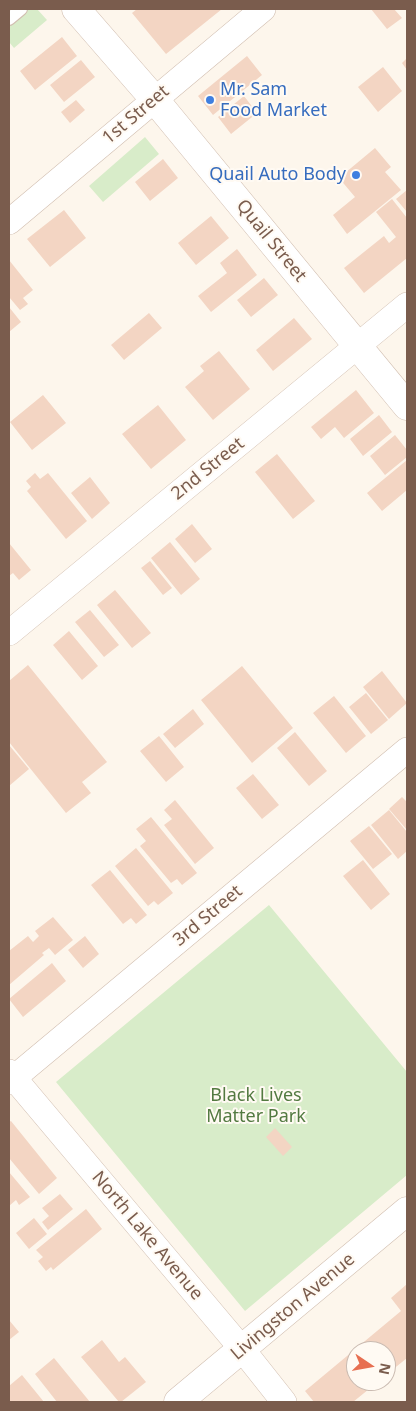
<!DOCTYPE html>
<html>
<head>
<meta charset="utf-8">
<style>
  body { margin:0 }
  #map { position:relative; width:416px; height:1411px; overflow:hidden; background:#fdf6ec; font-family:"Noto Sans",sans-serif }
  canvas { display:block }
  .frame { position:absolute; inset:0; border:10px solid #7a5c4d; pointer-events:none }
  .north { position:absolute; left:346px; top:1341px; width:50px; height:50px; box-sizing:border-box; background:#fffaf3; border:1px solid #cabbb1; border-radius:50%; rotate:102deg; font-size:14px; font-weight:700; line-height:20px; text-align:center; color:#7a5c4d }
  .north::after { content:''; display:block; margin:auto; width:18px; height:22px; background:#e76f51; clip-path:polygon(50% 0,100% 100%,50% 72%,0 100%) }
</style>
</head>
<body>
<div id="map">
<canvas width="416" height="1411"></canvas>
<div class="frame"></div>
<div class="north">N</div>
</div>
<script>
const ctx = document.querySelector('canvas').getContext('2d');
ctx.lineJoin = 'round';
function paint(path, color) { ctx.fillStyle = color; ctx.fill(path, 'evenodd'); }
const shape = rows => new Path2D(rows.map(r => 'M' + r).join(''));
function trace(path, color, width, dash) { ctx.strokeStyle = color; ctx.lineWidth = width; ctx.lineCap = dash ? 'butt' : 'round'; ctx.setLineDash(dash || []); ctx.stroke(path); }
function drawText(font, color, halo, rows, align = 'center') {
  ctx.font = font + ' "Noto Sans",sans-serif'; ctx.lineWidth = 4; ctx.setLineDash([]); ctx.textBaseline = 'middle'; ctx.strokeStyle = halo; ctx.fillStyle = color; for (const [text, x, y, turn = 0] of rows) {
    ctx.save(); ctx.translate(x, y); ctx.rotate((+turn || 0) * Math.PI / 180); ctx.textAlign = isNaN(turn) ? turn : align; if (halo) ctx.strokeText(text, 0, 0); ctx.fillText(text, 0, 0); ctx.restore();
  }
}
paint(shape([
  [9,9,37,9,47,20,14,48,9,42],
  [145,137,159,154,103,202,89,186],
  [269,905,407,1072,407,1175,245,1311,56,1082]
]), '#d8ecc9');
paint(shape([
  [137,9,222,9,166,54,132,13],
  [371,9,394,9,402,18,387,29],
  [62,37,77,56,35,90,20,71],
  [247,56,262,75,213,115,198,96],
  [407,58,407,70,402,63],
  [81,60,95,77,64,102,50,85],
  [383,67,402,91,378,112,358,87],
  [244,96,257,113,231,134,218,117],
  [76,100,85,110,70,123,61,112],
  [375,148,391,167,385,172,401,190,347,234,333,215,355,197,339,178],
  [163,159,178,178,150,201,135,182],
  [407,190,407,212,396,199],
  [392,199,407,218,407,258,364,293,344,268,384,236,389,243,396,237,376,212],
  [64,210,86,238,50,267,27,239],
  [211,216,229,238,196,265,178,243],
  [237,249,257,275,211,312,198,296,227,273,220,263],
  [9,260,33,290,23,298,28,304,20,310,9,297],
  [264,278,278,295,251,317,237,300],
  [9,307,21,322,9,332],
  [149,313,162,328,124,360,111,345],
  [294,318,312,339,273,371,256,350],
  [219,351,250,389,213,420,185,387,204,371,200,366],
  [356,390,374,413,344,438,335,427,321,439,311,427],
  [43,395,66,423,32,450,10,422],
  [158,405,186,440,151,469,122,434],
  [379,415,392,432,363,456,350,439],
  [395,435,407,450,407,457,385,475,370,456],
  [277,454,315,501,293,519,255,472],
  [407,460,407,490,382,511,367,493],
  [35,473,40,479,48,473,87,521,66,539,27,491,31,487,26,481],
  [90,477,110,503,92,519,71,493],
  [192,524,212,549,195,563,175,539],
  [170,542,200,579,181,595,151,558],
  [9,543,31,570,19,580,13,573,9,576],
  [150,561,172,588,163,595,141,568],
  [115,590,151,633,132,648,97,605],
  [90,610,119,645,104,657,75,622],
  [69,631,98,666,82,680,53,645],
  [28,665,107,762,82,782,91,793,66,813,9,742,9,681],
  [242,666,293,728,252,763,201,700],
  [382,671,407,703,389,719,363,687],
  [366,693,388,720,371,734,349,707],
  [334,696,366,736,346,753,313,713],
  [193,709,204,724,175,748,163,734],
  [295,732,327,771,309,786,277,748],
  [159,736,184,767,166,782,140,751],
  [9,745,29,769,9,786],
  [253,774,279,805,262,819,236,788],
  [402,797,407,802,407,830,389,809],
  [175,800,214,848,195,864,164,825,172,819,164,810],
  [389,810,407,832,407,851,398,859,371,825],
  [151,817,197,873,182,885,177,879,171,883,140,846,146,841,136,829],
  [369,826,392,854,373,869,350,841],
  [136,848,173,893,158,905,154,901,148,906,115,866],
  [363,860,390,894,371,910,343,876],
  [110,870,147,915,136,924,131,918,123,924,91,885],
  [53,917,73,940,55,955,49,948,42,953,44,955,9,985,9,951,28,936,33,942,39,936,35,931],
  [85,936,99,954,83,968,68,950],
  [52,963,66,981,23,1017,9,999],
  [11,1121,57,1178,39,1194,9,1158,9,1122],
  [275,1128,292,1147,283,1156,266,1137],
  [9,1172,30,1197,19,1205,16,1200,9,1206],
  [60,1194,73,1209,48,1230,42,1222,49,1216,42,1208],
  [86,1209,102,1229,53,1270,51,1267,46,1271,38,1261,43,1257,36,1250],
  [34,1218,47,1234,29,1249,16,1233],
  [407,1284,407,1358,386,1375,386,1351,356,1351,356,1381,379,1381,353,1402,314,1402,305,1391,401,1311,391,1298],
  [9,1320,19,1332,9,1340],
  [102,1340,119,1362,125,1357,146,1382,121,1402,119,1402,81,1357],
  [54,1358,90,1402,57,1402,35,1374],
  [22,1375,44,1402,9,1402,9,1386]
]), '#f3d5c3');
const service = shape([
  [9,19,21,9]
]);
const minor = shape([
  [9,222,263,9],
  [9,633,407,305],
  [9,1072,242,1349,284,1402],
  [9,1082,407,750]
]);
const tertiary = shape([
  [76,9,155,100,407,406],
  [178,1402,407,1211]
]);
trace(service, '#d1beb0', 14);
trace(minor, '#d1beb0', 26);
trace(tertiary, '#d1beb0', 29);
trace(service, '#fff', 12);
trace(minor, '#fff', 25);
trace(tertiary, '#fff', 28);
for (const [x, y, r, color] of [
  [210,100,5,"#3f7fe0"],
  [356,175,5,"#3f7fe0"]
]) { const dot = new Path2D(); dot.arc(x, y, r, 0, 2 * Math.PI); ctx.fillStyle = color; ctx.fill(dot); trace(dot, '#fffaf3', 2); }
drawText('18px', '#366cbe', '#fffaf3', [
  ["Mr. Sam",220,90],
  ["Food Market",220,111],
  ["Quail Auto Body",346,175,"right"]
], 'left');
drawText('18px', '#7a5c4d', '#fffaf3', [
  ["1st Street",136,115,-40],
  ["Quail Street",271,241,51],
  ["2nd Street",208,469,-39],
  ["3rd Street",208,916,-40],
  ["North Lake Avenue",147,1236,50],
  ["Livingston Avenue",293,1307,-40]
]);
drawText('18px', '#537a41', '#fffaf3', [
  ["Black Lives",256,1096],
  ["Matter Park",256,1117]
]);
</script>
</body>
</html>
